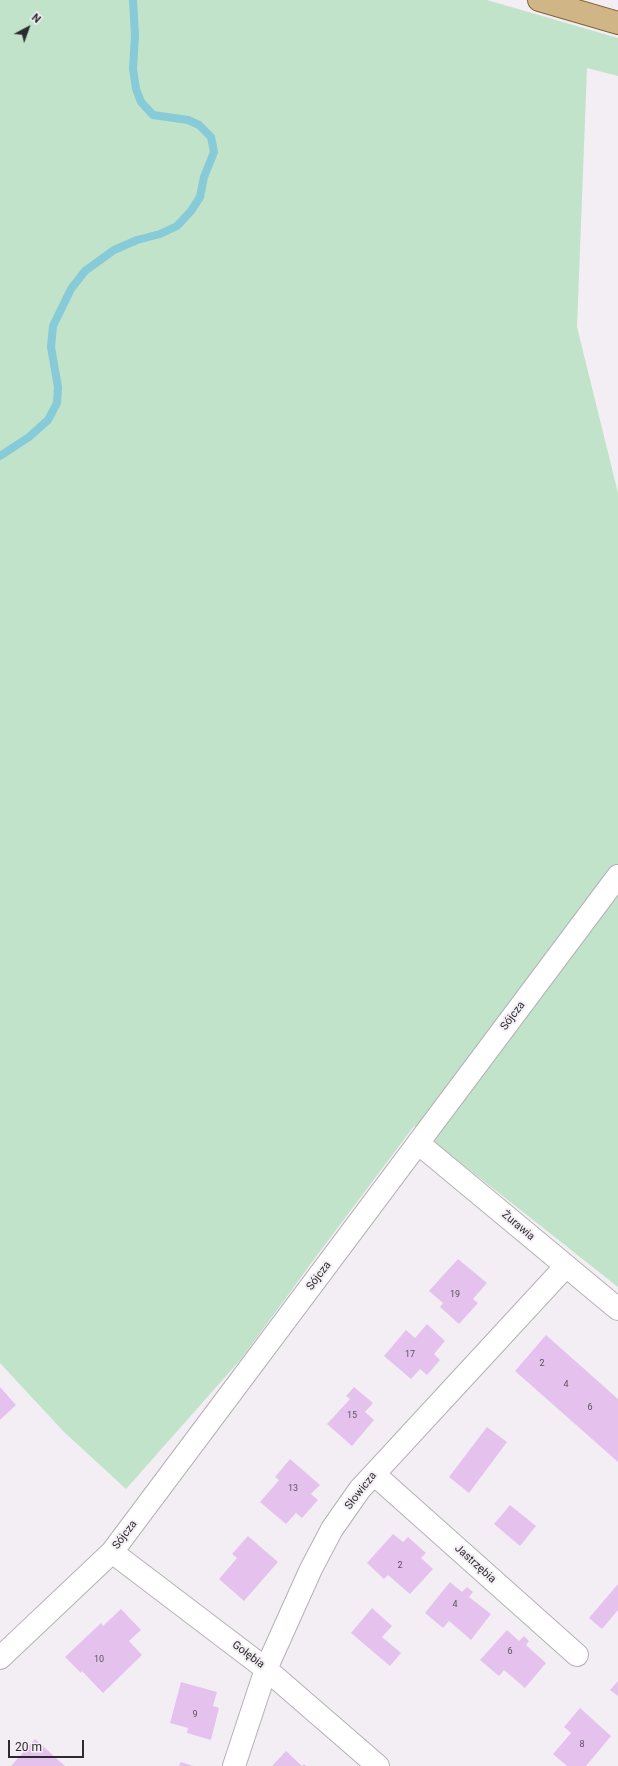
<!DOCTYPE html>
<html>
<head>
<meta charset="utf-8">
<style>
  body { margin:0 }
  #map { position:relative; width:618px; height:1766px; overflow:hidden; background:#f3eef4; font-family:Roboto,sans-serif }
  canvas { display:block }
  .north { position:absolute; left:8px; top:8px; width:40px; height:40px; -webkit-text-stroke:3px #f3eef4; paint-order:stroke; rotate:41deg; font-size:11px; font-weight:700; line-height:16px; text-align:center; color:#2d2b2e }
  .north::after { content:''; display:block; margin:auto; width:14px; height:18px; background:#2d2b2e; clip-path:polygon(50% 0,100% 100%,50% 72%,0 100%) }
  .scale { position:absolute; left:8px; top:1740px; width:76px; height:18px; box-sizing:border-box; border:2px solid #2d2b2e; border-top:0; padding-left:5px; font-size:12px; line-height:14px; white-space:nowrap; color:#2d2b2e; -webkit-text-stroke:3px #f3eef4; paint-order:stroke }
</style>
</head>
<body>
<div id="map">
<canvas width="618" height="1766"></canvas>
<div class="north">N</div>
<div class="scale">20 m</div>
</div>
<script>
const ctx = document.querySelector('canvas').getContext('2d');
ctx.lineJoin = 'round';
function paint(path, color) { ctx.fillStyle = color; ctx.fill(path, 'evenodd'); }
const shape = rows => new Path2D(rows.map(r => 'M' + r).join(''));
function trace(path, color, width, dash) { ctx.strokeStyle = color; ctx.lineWidth = width; ctx.lineCap = dash ? 'butt' : 'round'; ctx.setLineDash(dash || []); ctx.stroke(path); }
function drawText(font, color, halo, rows, align = 'center') {
  ctx.font = font + ' Roboto,sans-serif'; ctx.lineWidth = 4; ctx.setLineDash([]); ctx.textBaseline = 'middle'; ctx.strokeStyle = halo; ctx.fillStyle = color; for (const [text, x, y, turn = 0] of rows) {
    ctx.save(); ctx.translate(x, y); ctx.rotate((+turn || 0) * Math.PI / 180); ctx.textAlign = isNaN(turn) ? turn : align; if (halo) ctx.strokeText(text, 0, 0); ctx.fillText(text, 0, 0); ctx.restore();
  }
}
paint(shape([
  [0,0,487,0,618,38,618,76,587,68,577,327,618,493,618,1287,414,1126,318,1254,241,1359,126,1489,63,1431,0,1363]
]), '#c0e3c9');
trace(shape([
  [0,456,29,437,48,420,57,403,58,387,51,347,53,326,71,289,85,271,114,250,137,240,160,234,177,226,191,211,200,197,204,177,214,152,211,137,199,125,188,120,153,115,141,102,136,89,133,69,135,35,133,0]
]), '#87cad8', 8);
paint(shape([
  [458,1259,487,1283,473,1299,478,1303,459,1324,440,1307,443,1303,429,1291],
  [427,1324,445,1341,434,1354,440,1360,427,1375,420,1369,411,1379,384,1356,406,1330,415,1338],
  [546,1335,618,1399,618,1462,515,1371],
  [0,1387,16,1405,0,1420],
  [354,1387,373,1403,365,1412,374,1420,352,1446,327,1424,350,1399,346,1396],
  [487,1427,507,1442,469,1493,449,1477],
  [290,1459,320,1485,311,1494,318,1500,302,1518,296,1513,286,1524,260,1502,279,1480,275,1477],
  [510,1505,536,1526,520,1546,494,1524],
  [393,1534,403,1542,408,1537,426,1553,421,1558,433,1569,410,1594,388,1575,384,1579,367,1563],
  [248,1536,278,1562,244,1601,219,1579,237,1558,232,1554],
  [450,1582,462,1592,467,1587,473,1592,469,1597,491,1614,471,1640,449,1621,443,1628,425,1613],
  [618,1584,618,1610,602,1629,589,1618],
  [372,1608,392,1626,382,1637,401,1653,390,1666,351,1633],
  [121,1609,141,1630,129,1641,142,1655,103,1693,82,1671,81,1673,65,1657,101,1623,103,1626],
  [507,1630,519,1641,524,1636,529,1641,526,1645,546,1663,525,1688,504,1670,499,1676,480,1660],
  [618,1681,618,1696,610,1690],
  [181,1682,217,1692,213,1706,219,1708,211,1740,187,1733,188,1728,170,1723],
  [580,1708,611,1736,586,1766,567,1766,553,1754,571,1733,564,1727],
  [35,1739,65,1766,11,1766],
  [286,1751,302,1766,304,1764,306,1766,272,1766],
  [181,1762,193,1766,179,1766]
]), '#e5c2ee');
const minor = shape([
  [418,1143,618,1309],
  [374,1474,577,1655],
  [112,1552,266,1669,378,1766],
  [0,1658,112,1552,618,876],
  [234,1766,266,1669,311,1569,332,1529,360,1489,374,1474,566,1266]
]);
const major = shape([
  [539,0,618,23]
]);
trace(minor, '#b5b0b6', 24);
trace(major, '#826434', 24);
trace(minor, '#fff', 22);
trace(major, '#d0b587', 22);
drawText('9px', '#5b515e', null, [
  ["19",455,1295],
  ["17",410,1355],
  ["2",542,1364],
  ["4",566,1385],
  ["6",590,1408],
  ["15",352,1416],
  ["13",293,1489],
  ["2",400,1566],
  ["4",455,1605],
  ["6",510,1652],
  ["10",99,1660],
  ["9",195,1715],
  ["8",582,1745]
]);
drawText('11px', '#2d2b2e', '#f3eef4', [
  ["Sójcza",513,1016,-53],
  ["Żurawia",518,1226,40],
  ["Sójcza",319,1276,-53],
  ["Słowicza",361,1491,-52],
  ["Sójcza",125,1535,-53],
  ["Jastrzębia",475,1564,42],
  ["Gołębia",248,1655,37]
]);
</script>
</body>
</html>
